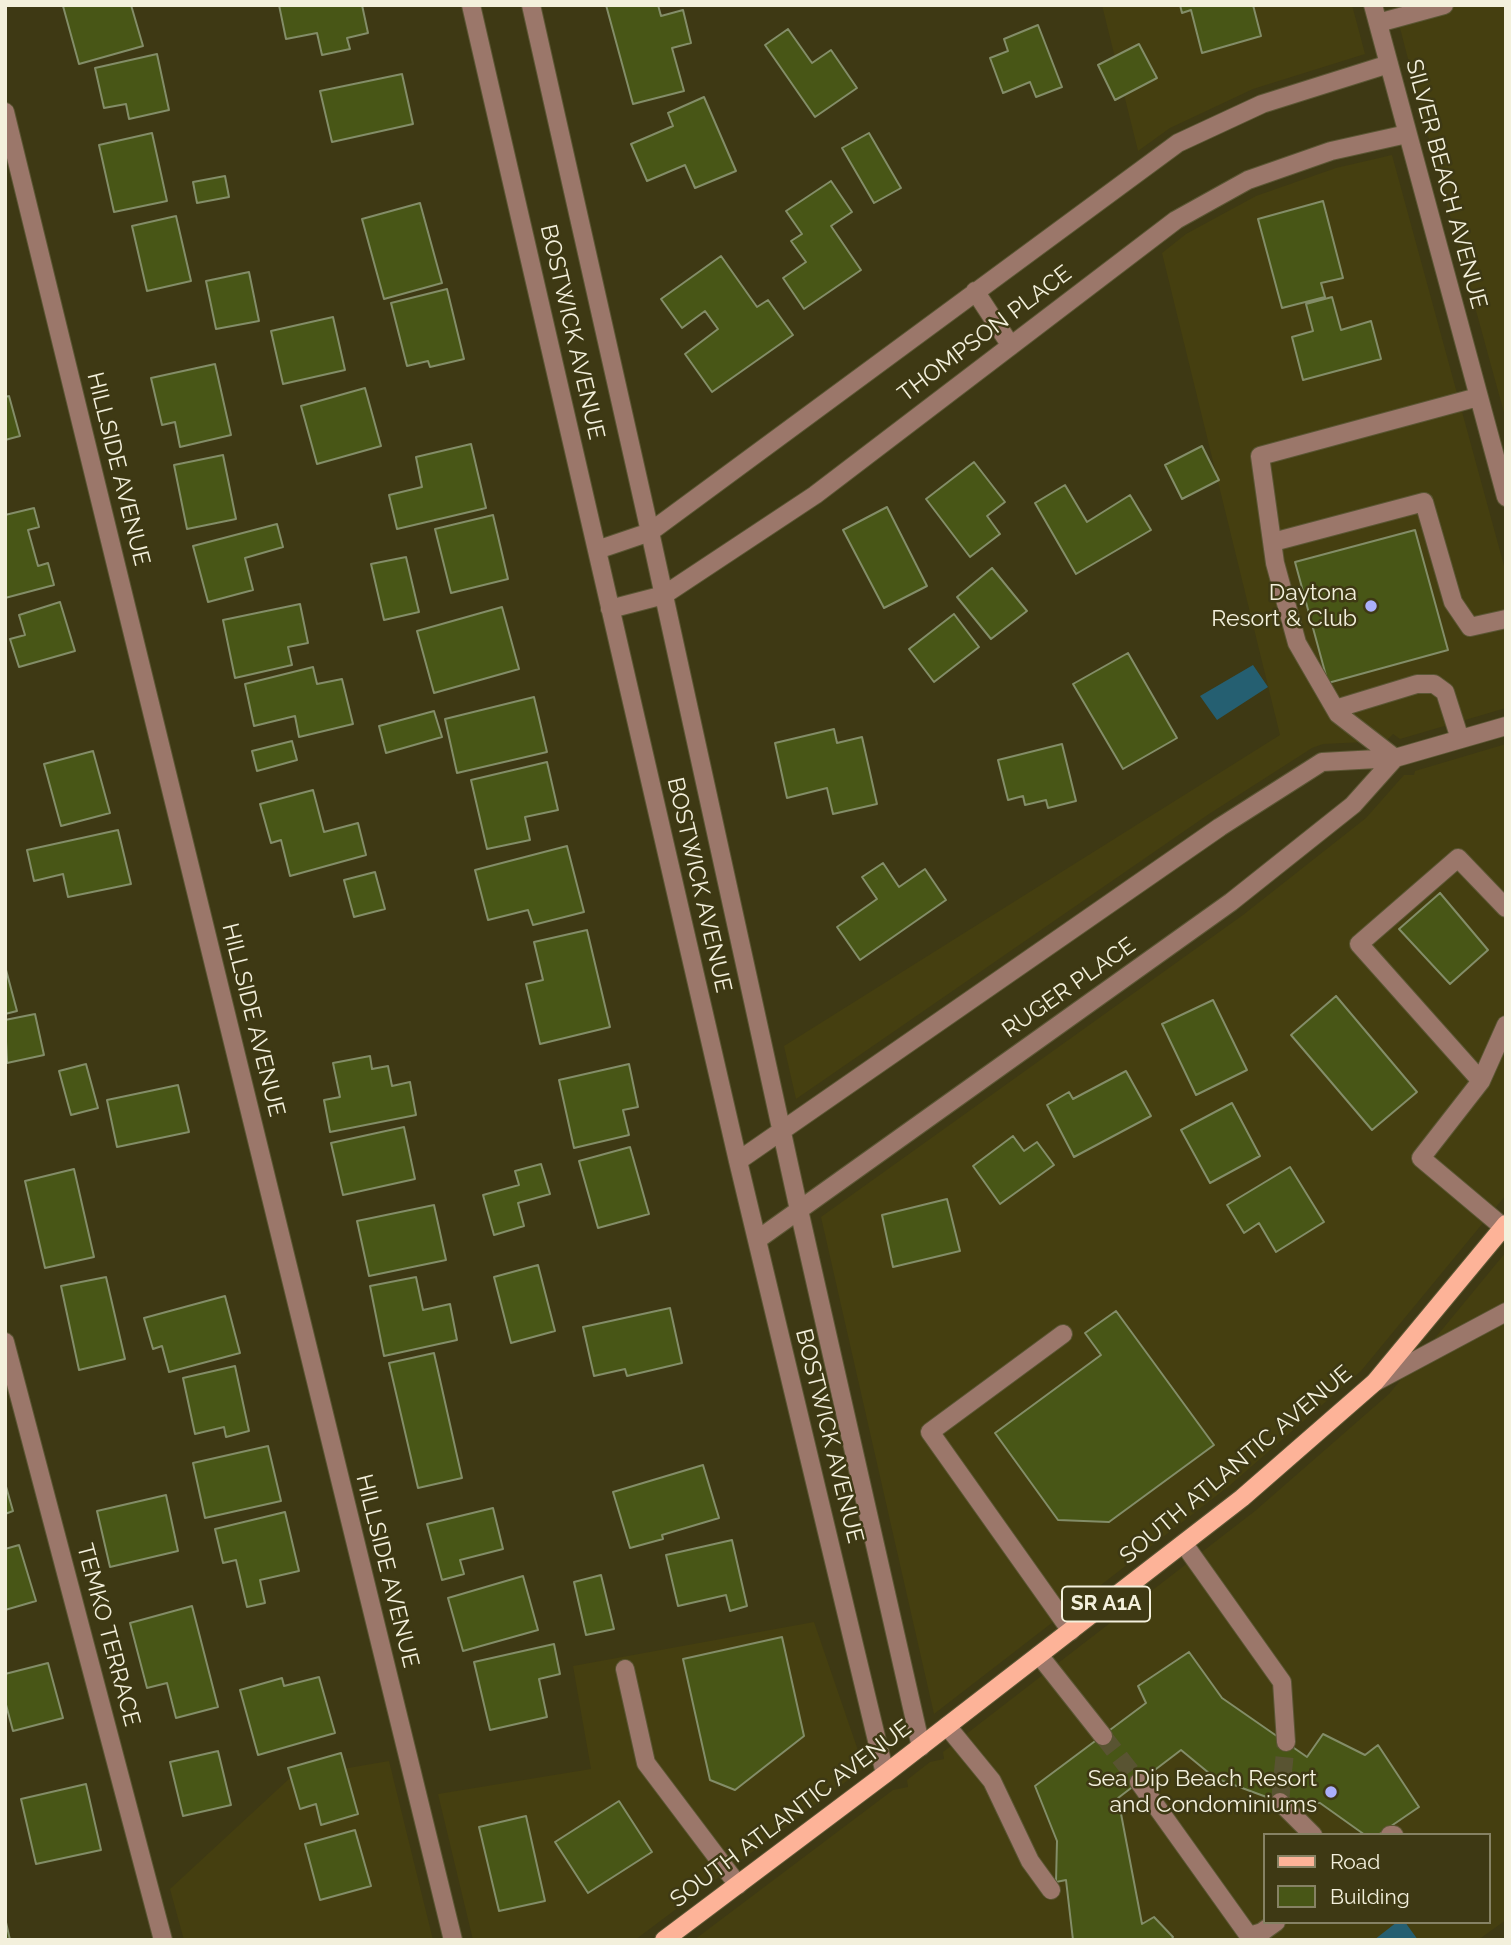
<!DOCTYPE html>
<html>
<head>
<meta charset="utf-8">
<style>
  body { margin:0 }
  #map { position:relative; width:1511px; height:1945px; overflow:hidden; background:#3e3914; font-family:Raleway,sans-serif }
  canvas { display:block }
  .frame { position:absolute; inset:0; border:7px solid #f3f0dc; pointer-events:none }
  .legend { position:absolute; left:1263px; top:1833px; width:228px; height:91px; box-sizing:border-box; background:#3e3914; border:2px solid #868264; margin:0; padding:9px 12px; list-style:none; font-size:21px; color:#f3f0dc }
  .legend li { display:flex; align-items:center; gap:14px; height:35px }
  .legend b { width:35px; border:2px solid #868264 }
</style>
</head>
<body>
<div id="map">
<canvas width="1511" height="1945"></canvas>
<div class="frame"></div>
<ul class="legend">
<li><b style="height:9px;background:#fdb398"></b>Road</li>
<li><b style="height:19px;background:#485616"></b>Building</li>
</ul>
</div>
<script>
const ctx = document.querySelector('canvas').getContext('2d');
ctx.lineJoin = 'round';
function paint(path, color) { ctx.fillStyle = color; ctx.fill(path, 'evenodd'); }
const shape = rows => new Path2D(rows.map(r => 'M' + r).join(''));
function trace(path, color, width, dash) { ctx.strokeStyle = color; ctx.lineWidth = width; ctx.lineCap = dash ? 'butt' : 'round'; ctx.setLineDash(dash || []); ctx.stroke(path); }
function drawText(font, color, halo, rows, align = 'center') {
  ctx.font = font + ' Raleway,sans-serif'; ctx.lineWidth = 5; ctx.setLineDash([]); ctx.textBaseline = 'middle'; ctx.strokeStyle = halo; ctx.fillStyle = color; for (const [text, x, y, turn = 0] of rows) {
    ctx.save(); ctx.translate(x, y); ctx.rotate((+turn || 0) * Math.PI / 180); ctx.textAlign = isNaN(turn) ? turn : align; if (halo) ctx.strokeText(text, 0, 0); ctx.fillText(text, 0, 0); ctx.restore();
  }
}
paint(shape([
  [1102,5,1352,5,1365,54,1253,89,1170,128,1138,151],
  [1394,5,1506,5,1506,420,1426,128],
  [1392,155,1506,573,1506,708,1400,739,1393,734,1386,741,1323,744,1312,748,1209,814,796,1099,784,1046,1280,735,1162,253,1186,234,1256,196,1336,168],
  [1506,744,1506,1195,1361,1371,1229,1486,934,1714,821,1217,1243,915,1366,818,1404,775,1414,775,1415,771],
  [1506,1252,1506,1920,1478,1940,694,1940,893,1790,908,1787,907,1780,930,1762,944,1759,943,1752,1255,1511,1389,1394],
  [1264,1835,1488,1835,1488,1922,1264,1922],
  [814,1622,864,1768,635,1940,473,1940,438,1794,591,1769,573,1666],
  [389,1761,433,1940,184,1940,170,1889,290,1778]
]), '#453f10');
paint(shape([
  [1253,665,1268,687,1217,720,1200,696],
  [1397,1922,1405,1922,1418,1940,1374,1940]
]), '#255f71');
const building = shape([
  [67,5,131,5,143,46,79,64,63,6,67,5],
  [279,5,362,5,368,33,347,38,350,49,322,55,317,33,286,39,279,5],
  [606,5,658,5,661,16,683,10,691,43,672,48,684,91,633,104,606,5],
  [1180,5,1253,5,1261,36,1202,53,1191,10,1182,13,1180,5],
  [1038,25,1062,87,1036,97,1030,82,1003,93,990,58,1008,51,1004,39,1038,25],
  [788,29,812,63,831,50,857,88,815,117,765,45,788,29],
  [1139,44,1157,78,1115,100,1098,65,1139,44],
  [157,54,169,110,129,119,126,104,104,108,95,68,157,54],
  [402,74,413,124,332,142,320,91,402,74],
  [704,97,736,171,695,188,685,165,647,181,631,144,673,126,668,113,704,97],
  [152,133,167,201,114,212,99,145,152,133],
  [869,133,901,188,874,203,842,148,869,133],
  [225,176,229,197,197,203,193,182,225,176],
  [831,181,852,212,831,226,861,270,804,309,783,278,806,262,791,241,802,234,786,211,831,181],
  [1323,201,1343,278,1321,283,1325,297,1282,308,1258,219,1323,201],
  [420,203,442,283,384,299,362,219,420,203],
  [176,216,191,281,147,291,132,226,176,216],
  [721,256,757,307,768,300,793,335,712,392,685,354,718,329,705,311,682,328,661,299,721,256],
  [249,272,259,321,216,329,206,281,249,272],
  [447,289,464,359,430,367,428,361,407,366,391,303,447,289],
  [1332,297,1341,330,1371,321,1381,359,1303,380,1292,337,1313,331,1306,304,1332,297],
  [333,317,345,370,283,384,271,331,333,317],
  [215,364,231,435,180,447,175,422,162,425,151,378,215,364],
  [365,388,381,446,317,464,301,406,365,388],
  [9,396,20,436,5,440,5,397,9,396],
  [471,444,486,508,397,529,389,495,422,487,416,457,471,444],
  [1202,446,1219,480,1182,499,1165,465,1202,446],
  [223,455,236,519,187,529,174,465,223,455],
  [974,462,1005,502,987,516,1000,534,970,557,926,499,974,462],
  [1065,485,1087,522,1130,495,1151,530,1076,574,1035,503,1065,485],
  [887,507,927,586,884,608,843,530,887,507],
  [34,508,39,527,28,530,38,566,48,563,54,585,5,598,5,515,34,508],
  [493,515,508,579,451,593,435,529,493,515],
  [277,524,283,547,245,558,253,590,208,602,193,546,277,524],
  [1415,530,1448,650,1328,683,1295,562,1415,530],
  [406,557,419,612,384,620,371,564,406,557],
  [992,568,1027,611,991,639,957,597,992,568],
  [60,602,75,651,19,667,10,639,25,635,19,615,60,602],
  [300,604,308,643,288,647,292,665,235,678,223,620,300,604],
  [502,607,519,669,434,693,417,631,502,607],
  [954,614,979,647,934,682,909,649,954,614],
  [1128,653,1177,738,1123,769,1073,684,1128,653],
  [313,667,317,684,342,679,353,724,299,737,295,716,254,726,245,684,313,667],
  [534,697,547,752,457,773,445,719,534,697],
  [434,711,442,737,386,753,379,726,434,711],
  [834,729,837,743,862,737,877,804,833,814,827,788,787,798,775,743,834,729],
  [292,741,297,760,257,771,252,751,292,741],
  [1062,744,1076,801,1048,808,1046,800,1025,805,1023,796,1008,800,998,760,1062,744],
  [93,751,110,813,61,826,44,764,93,751],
  [547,762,558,810,525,817,530,840,487,849,471,780,547,762],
  [313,790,324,832,358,823,366,855,290,876,281,840,271,843,260,804,313,790],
  [118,830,131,884,68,897,63,874,34,881,27,850,118,830],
  [567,846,584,912,533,925,528,910,488,920,475,870,567,846],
  [883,863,899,887,925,869,946,900,860,960,837,927,877,899,862,877,883,863],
  [375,872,385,909,354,917,344,880,375,872],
  [1440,893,1488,950,1450,984,1399,929,1440,893],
  [587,930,610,1027,540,1044,526,984,543,980,534,942,587,930],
  [5,966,17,1011,5,1014,5,966],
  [1336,996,1417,1092,1372,1130,1291,1035,1336,996],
  [1213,1000,1247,1070,1196,1095,1162,1024,1213,1000],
  [35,1014,44,1055,7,1063,5,1020,35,1014],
  [370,1056,372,1069,388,1066,392,1086,410,1082,416,1115,330,1132,324,1100,340,1097,333,1063,370,1056],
  [86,1064,98,1108,71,1115,59,1071,86,1064],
  [629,1064,638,1107,623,1110,629,1135,574,1148,559,1080,629,1064],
  [1126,1071,1151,1116,1074,1157,1047,1105,1069,1092,1073,1099,1126,1071],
  [178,1085,189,1132,117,1147,107,1100,178,1085],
  [1232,1103,1260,1156,1210,1183,1181,1130,1232,1103],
  [404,1127,415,1179,343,1195,331,1143,404,1127],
  [1013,1136,1024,1151,1037,1142,1054,1165,1000,1204,973,1166,1013,1136],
  [630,1147,649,1214,598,1228,579,1161,630,1147],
  [541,1164,550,1194,518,1203,524,1226,494,1235,483,1195,519,1185,515,1171,541,1164],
  [1290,1167,1324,1222,1276,1252,1259,1223,1244,1233,1227,1205,1290,1167],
  [74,1169,94,1257,45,1268,25,1181,74,1169],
  [947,1199,960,1251,893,1267,882,1215,947,1199],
  [434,1205,446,1260,369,1276,357,1221,434,1205],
  [538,1265,555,1331,511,1343,494,1277,538,1265],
  [106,1277,125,1359,79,1370,61,1286,106,1277],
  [416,1277,423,1310,450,1304,457,1340,384,1356,370,1286,416,1277],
  [225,1296,240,1353,169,1372,162,1346,153,1349,144,1318,225,1296],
  [670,1308,682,1363,627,1376,625,1369,594,1376,583,1327,670,1308],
  [1116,1311,1214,1445,1109,1522,1058,1520,995,1433,1101,1355,1085,1333,1116,1311],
  [434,1353,462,1478,418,1488,389,1363,434,1353],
  [235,1366,249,1431,226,1437,224,1427,195,1434,183,1378,235,1366],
  [268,1446,281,1501,205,1518,193,1463,268,1446],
  [703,1465,719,1518,662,1535,663,1539,630,1548,613,1492,703,1465],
  [5,1483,13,1511,5,1514,5,1483],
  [166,1495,178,1551,110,1567,97,1511,166,1495],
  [493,1508,503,1549,460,1560,464,1574,442,1580,427,1524,493,1508],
  [285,1512,299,1571,260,1580,265,1603,247,1607,236,1560,223,1563,215,1529,285,1512],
  [732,1540,747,1606,730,1611,726,1595,678,1606,666,1555,732,1540],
  [19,1545,36,1601,5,1610,5,1549,19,1545],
  [601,1575,614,1629,586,1635,574,1582,601,1575],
  [523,1576,538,1630,463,1651,448,1598,523,1576],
  [192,1606,218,1707,176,1718,167,1683,147,1688,130,1623,192,1606],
  [782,1637,804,1736,735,1790,710,1780,683,1659,782,1637],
  [554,1644,560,1674,539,1679,547,1717,490,1730,474,1662,554,1644],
  [1189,1652,1222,1698,1307,1757,1323,1734,1365,1755,1378,1745,1419,1807,1378,1835,1365,1835,1320,1803,1280,1802,1215,1778,1181,1750,1118,1798,1142,1924,1154,1917,1173,1937,1171,1940,1073,1940,1066,1880,1056,1882,1057,1841,1035,1786,1146,1703,1138,1686,1189,1652],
  [48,1663,63,1718,13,1731,5,1701,5,1674,48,1663],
  [319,1677,335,1733,258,1755,240,1690,282,1678,284,1686,319,1677],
  [218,1751,231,1805,183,1816,170,1762,218,1751],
  [341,1753,358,1814,321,1825,316,1804,300,1809,288,1768,341,1753],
  [86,1784,101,1850,36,1864,21,1799,86,1784],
  [619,1801,652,1852,588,1893,555,1842,619,1801],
  [526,1816,545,1901,499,1911,479,1827,526,1816],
  [355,1830,371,1886,320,1900,305,1844,355,1830],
  [5,1918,10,1940,5,1940,5,1918]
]);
paint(building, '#485616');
trace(building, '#838d68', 2);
trace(shape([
  [1103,1736,1139,1782],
  [1280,1802,1286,1742]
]), '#595432', 18, [18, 9]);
const minor = shape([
  [471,5,738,1161,885,1774],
  [531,5,650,532,799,1210,921,1747],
  [1373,5,1506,497],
  [1378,23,1444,5],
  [5,112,453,1940],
  [975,291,1011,346],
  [1273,542,1424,502,1453,602,1470,627,1506,619],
  [597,550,650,532,1178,143,1262,104,1389,64],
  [610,609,664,595,815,495,1176,220,1248,180,1331,151,1407,134],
  [1335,709,1417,684,1434,684,1445,692,1460,739],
  [1395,758,1338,714,1297,643,1275,563,1260,456,1478,397],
  [1481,1081,1359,944,1458,858,1506,908],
  [738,1161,1220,827,1322,762,1395,758,1506,726],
  [1503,1227,1421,1158,1481,1081,1506,1025],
  [757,1240,1231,902,1353,805,1395,758],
  [1063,1334,930,1432,1071,1631],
  [5,1342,163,1940],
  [1375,1382,1506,1312],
  [1184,1544,1282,1682,1286,1742],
  [1039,1655,1103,1736],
  [625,1669,646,1763,738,1885],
  [947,1726,992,1781,1030,1861,1051,1890],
  [1139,1782,1249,1936,1262,1932,1276,1922],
  [1280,1802,1313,1835],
  [1390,1835,1394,1835]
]);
const major = shape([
  [664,1940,885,1774,1242,1498,1375,1382,1506,1224]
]);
trace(minor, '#5b5634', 20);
trace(major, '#5b5634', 20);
trace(minor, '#9b776a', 18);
trace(major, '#fdb398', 18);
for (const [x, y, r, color] of [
  [1371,606,7,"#abaffb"],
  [1331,1792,7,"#abaffb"]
]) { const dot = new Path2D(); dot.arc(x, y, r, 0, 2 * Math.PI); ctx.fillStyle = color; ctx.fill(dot); trace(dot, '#3e3914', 2.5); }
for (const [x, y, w] of [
  [1106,1604,88]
]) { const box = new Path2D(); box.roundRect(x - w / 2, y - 17.5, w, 35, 5); ctx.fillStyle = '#3e3914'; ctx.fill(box); trace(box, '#f3f0dc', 2); }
drawText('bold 21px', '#f3f0dc', null, [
  ["SR A1A",1106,1604]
]);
drawText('23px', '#f3f0dc', '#3e3914', [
  ["SILVER BEACH AVENUE",1446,184,75],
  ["BOSTWICK AVENUE",572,332,77],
  ["THOMPSON PLACE",985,334,-37],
  ["HILLSIDE AVENUE",118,469,76],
  ["BOSTWICK AVENUE",699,885,77],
  ["RUGER PLACE",1069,988,-35],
  ["HILLSIDE AVENUE",253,1020,76],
  ["BOSTWICK AVENUE",829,1436,76],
  ["SOUTH ATLANTIC AVENUE",1236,1465,-40],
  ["HILLSIDE AVENUE",387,1571,76],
  ["TEMKO TERRACE",108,1635,75],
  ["SOUTH ATLANTIC AVENUE",791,1814,-37]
]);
drawText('23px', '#f3f0dc', '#3e3914', [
  ["Daytona",1357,593],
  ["Resort & Club",1357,619],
  ["Sea Dip Beach Resort",1317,1779],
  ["and Condominiums",1317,1805]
], 'right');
</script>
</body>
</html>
